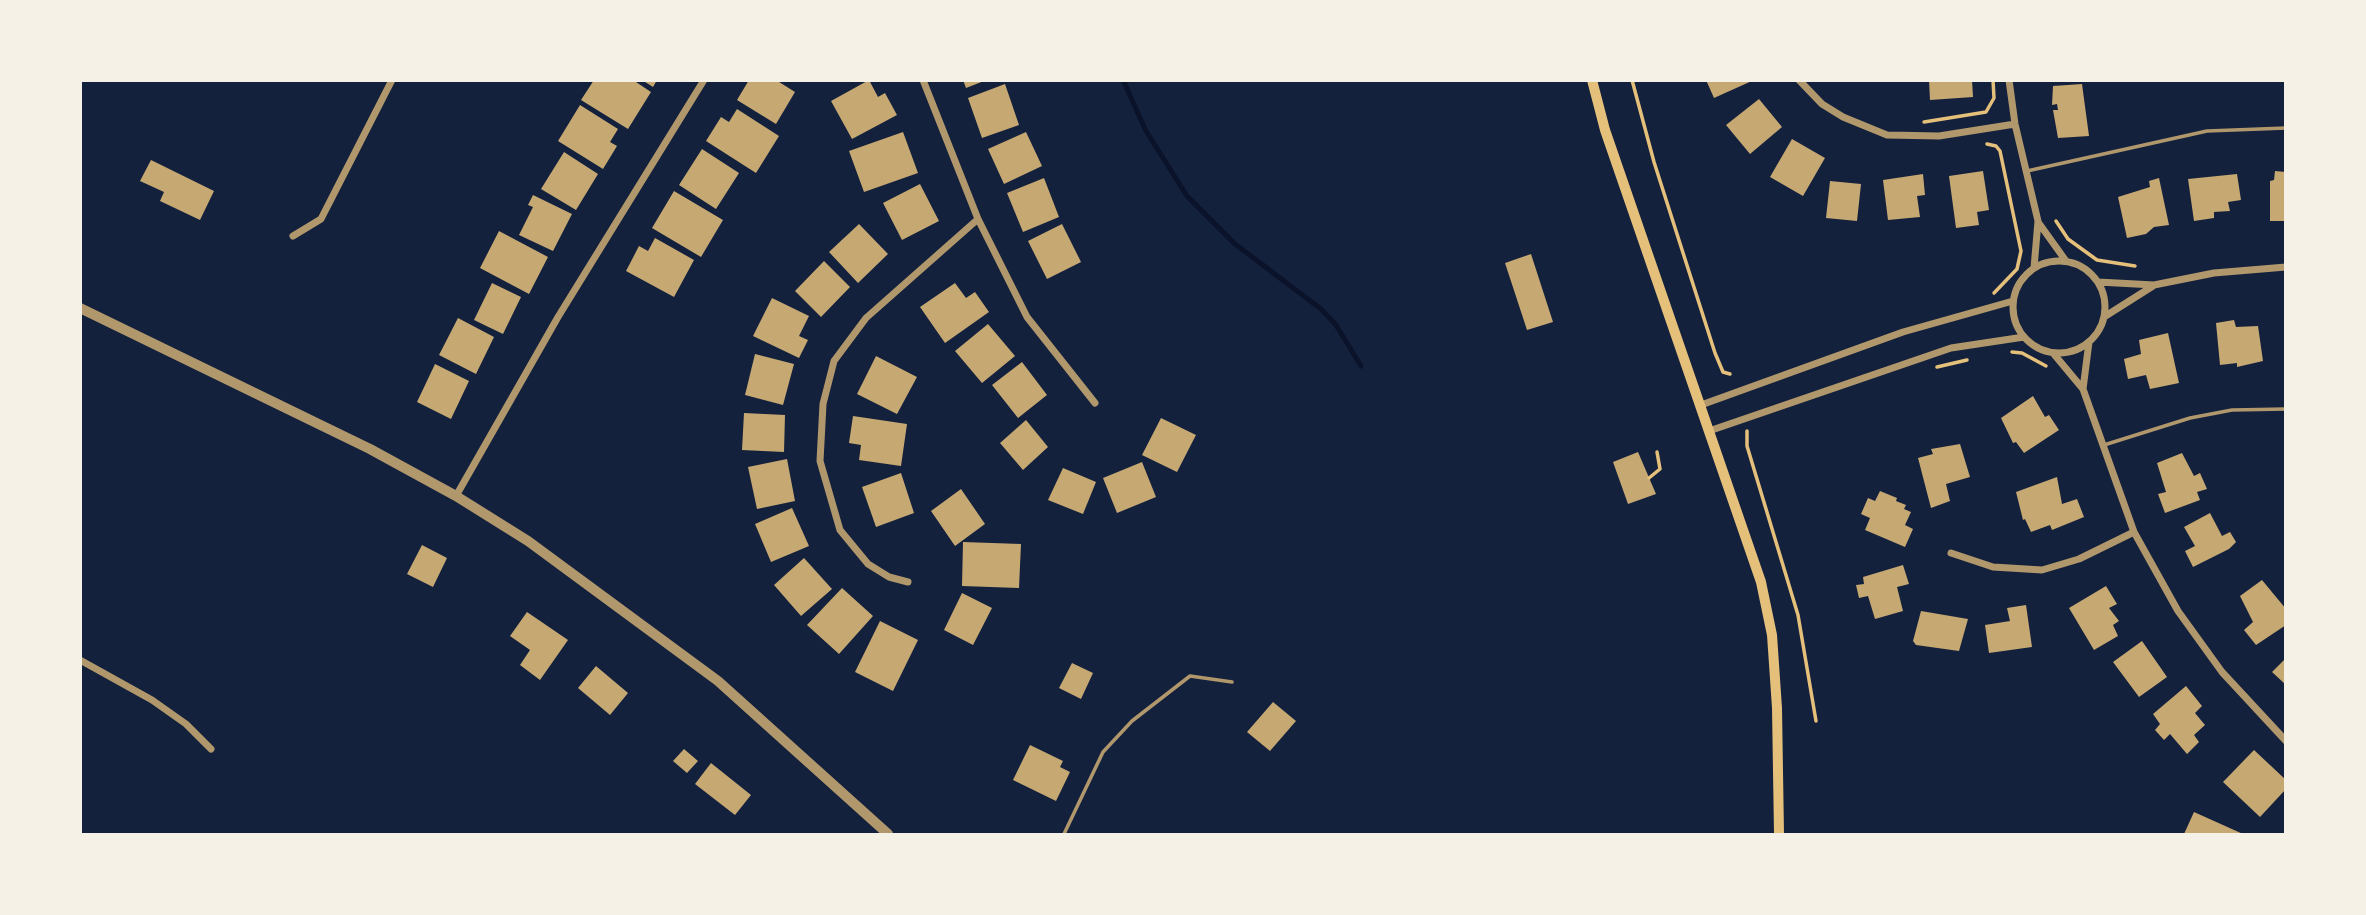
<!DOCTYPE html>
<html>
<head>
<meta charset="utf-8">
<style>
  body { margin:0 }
  #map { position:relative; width:2366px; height:915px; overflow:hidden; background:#14213d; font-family:"Fira Sans Condensed",sans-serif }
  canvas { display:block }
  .frame { position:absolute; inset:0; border:82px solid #f6f1e7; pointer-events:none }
</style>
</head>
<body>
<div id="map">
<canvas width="2366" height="915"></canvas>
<div class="frame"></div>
</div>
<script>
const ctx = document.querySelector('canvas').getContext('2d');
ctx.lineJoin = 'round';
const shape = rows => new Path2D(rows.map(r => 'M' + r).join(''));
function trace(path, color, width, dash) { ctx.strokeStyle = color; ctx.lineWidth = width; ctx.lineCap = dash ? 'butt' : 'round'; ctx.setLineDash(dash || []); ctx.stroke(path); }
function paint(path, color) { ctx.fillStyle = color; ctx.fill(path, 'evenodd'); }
trace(shape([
  [1123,80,1146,131,1187,196,1235,244,1321,309,1336,325,1361,366]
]), '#0b132b', 5);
paint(shape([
  [594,80,633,80,651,92,628,129,581,100],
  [642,80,657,80,653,87],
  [749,80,776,80,795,92,776,124,737,100],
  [869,80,878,97,885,93,897,115,852,139,831,101],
  [963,80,984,80,984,81,966,88],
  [1706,80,1754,80,1714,98],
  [1929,80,1972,80,1973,97,1930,100],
  [1005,84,1019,125,982,138,968,98],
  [2082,84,2089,136,2058,138,2053,110,2058,110,2057,104,2052,105,2053,86],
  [1759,99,1782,127,1750,154,1726,125],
  [580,105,618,129,610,142,617,146,603,169,558,141],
  [737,109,779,136,756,173,706,141,721,117,729,122],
  [903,132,918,173,864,192,849,151],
  [1026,132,1042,166,1004,184,988,149],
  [1792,139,1825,158,1803,196,1770,177],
  [702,149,739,173,716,209,679,185],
  [564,152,598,174,576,210,541,189],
  [151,160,214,191,200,220,160,201,164,192,140,181],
  [1983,171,1989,210,1977,212,1979,225,1956,228,1949,176],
  [2275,171,2286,172,2286,221,2270,221,2270,181,2274,180],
  [1923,174,1925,195,1917,196,1920,217,1888,220,1883,180],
  [2237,174,2241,200,2228,202,2230,211,2214,212,2214,218,2194,221,2188,179],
  [1044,178,1059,217,1023,232,1007,193],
  [2159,178,2169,225,2154,227,2146,234,2127,238,2118,197,2150,187,2149,181],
  [1830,181,1861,184,1857,221,1826,218],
  [920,184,939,221,902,240,883,203],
  [674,191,723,220,701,257,652,228],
  [533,195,572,214,553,251,519,235,533,207,528,205],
  [859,224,888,254,858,283,829,252],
  [1062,224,1081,262,1047,279,1028,241],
  [499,231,548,257,529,294,480,268],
  [655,238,694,260,674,297,626,271,639,246,648,251],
  [1531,254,1553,322,1527,330,1505,263],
  [824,261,850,287,821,317,795,291],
  [492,283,521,297,503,334,474,320],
  [955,283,966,298,975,292,989,312,945,343,920,307],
  [772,298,809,316,799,336,808,340,799,358,753,336],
  [458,318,494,337,476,374,439,355],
  [2234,320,2236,327,2258,326,2263,361,2237,367,2237,363,2220,365,2216,323],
  [988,324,1015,356,982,383,955,351],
  [2168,333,2179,383,2150,389,2146,375,2128,379,2124,359,2141,354,2139,340],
  [755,354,794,364,783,405,745,395],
  [876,356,917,377,897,414,857,394],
  [1022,362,1047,395,1018,418,992,385],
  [435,364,469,381,451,419,417,402],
  [2033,396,2045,417,2049,415,2059,430,2024,453,2016,442,2013,443,2001,418],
  [744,413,785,415,784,452,742,450],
  [853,416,907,424,901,466,859,460,861,445,849,443],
  [1161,418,1196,435,1177,472,1142,455],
  [1026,420,1048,447,1023,470,1000,443],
  [1960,444,1970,477,1946,484,1950,501,1931,508,1918,458,1933,454,1931,449],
  [1638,452,1656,494,1628,504,1613,462],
  [2182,453,2194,476,2200,473,2207,489,2197,492,2200,500,2165,513,2158,494,2166,492,2157,463],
  [787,459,795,501,757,509,748,467],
  [1142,462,1156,497,1117,513,1103,478],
  [1063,468,1096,482,1083,514,1048,500],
  [901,473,914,513,876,527,862,487],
  [2057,477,2062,504,2077,499,2084,517,2052,530,2050,525,2031,532,2025,519,2023,520,2016,492],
  [961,489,985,524,955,546,931,511],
  [1880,491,1897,498,1896,501,1906,505,1904,509,1911,512,1905,525,1913,529,1905,547,1865,530,1870,518,1861,514,1868,498,1875,501],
  [792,508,809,546,771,562,755,524],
  [2210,513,2222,536,2230,532,2236,542,2229,549,2193,567,2185,551,2195,546,2184,527],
  [963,542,1021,544,1019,588,962,586],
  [422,545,447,558,433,587,407,574],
  [804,558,832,589,801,616,774,585],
  [1903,565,1909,584,1897,587,1903,611,1875,619,1868,596,1859,598,1856,585,1864,584,1863,577],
  [2262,580,2286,609,2286,625,2256,645,2244,630,2253,622,2240,596],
  [2106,586,2117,604,2109,608,2119,621,2113,625,2118,636,2094,650,2069,608],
  [842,588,873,616,839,654,807,625],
  [962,593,992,608,973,645,944,630],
  [2026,605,2032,647,1989,653,1985,625,2010,621,2007,608],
  [1921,611,1968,619,1959,651,1916,645,1913,641],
  [527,612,568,640,540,680,520,665,530,650,510,636],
  [880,621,918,640,893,691,855,672],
  [2142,641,2167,677,2139,697,2113,662],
  [2286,658,2286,685,2272,672],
  [1072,663,1093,673,1081,699,1059,688],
  [596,666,628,693,610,715,578,688],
  [2186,686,2202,706,2195,713,2205,725,2194,735,2199,742,2187,754,2170,734,2164,740,2155,730,2160,724,2153,714],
  [1273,702,1296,721,1270,751,1247,732],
  [1030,745,1063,761,1060,767,1070,772,1056,801,1013,780],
  [684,749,698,761,687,773,673,761],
  [2254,750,2286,780,2286,789,2260,817,2223,782],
  [711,763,751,795,735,815,695,784],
  [2194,812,2243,834,2184,834]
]), '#c6a872');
trace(shape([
  [1632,80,1654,162,1715,353,1723,372,1730,374],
  [1924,122,1986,112,1994,98,1993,80],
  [1987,144,1996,146,2000,151,2021,251,2017,269,1994,293],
  [2056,221,2068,239,2097,260,2135,266],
  [2012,352,2022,353,2046,366],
  [1937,367,1967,360],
  [1747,431,1747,446,1798,615,1816,721],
  [1649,478,1660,469,1657,452]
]), '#e5c07b', 3.5);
trace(shape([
  [2027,171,2207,131,2286,128],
  [2104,445,2190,418,2232,410,2286,409],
  [1064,834,1103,752,1132,721,1190,676,1232,682]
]), '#b1986c', 3.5);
trace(shape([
  [923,80,978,219,1027,317,1095,403],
  [1799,80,1822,104,1843,117,1887,135,1939,136,2015,124],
  [2009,80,2015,124,2038,221,2034,268],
  [2038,222,2066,261],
  [293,236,321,219,392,80],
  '2013 307a46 46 0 1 1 92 0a46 46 0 1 1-92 0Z',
  [2098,282,2154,285,2214,273,2286,267],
  [2104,317,2153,286],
  [2053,353,2083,389,2134,532,2178,611,2222,672,2286,741],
  [2083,389,2089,342],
  [1701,405,1903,332,2013,301],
  [1709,431,1951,348,2024,337],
  [456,496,558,317,704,80],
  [1951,553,1993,567,2042,570,2079,559,2134,532],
  [908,582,889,577,868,564,840,530,820,461,823,404,834,361,866,318,978,219],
  [80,660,152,700,186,724,211,749]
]), '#b1986c', 7);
trace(shape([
  [80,308,370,449,456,496,528,541,718,681,888,834]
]), '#b1986c', 10);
trace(shape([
  [1592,80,1605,130,1761,582,1772,635,1777,708,1779,834]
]), '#e5c07b', 10);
</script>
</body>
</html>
